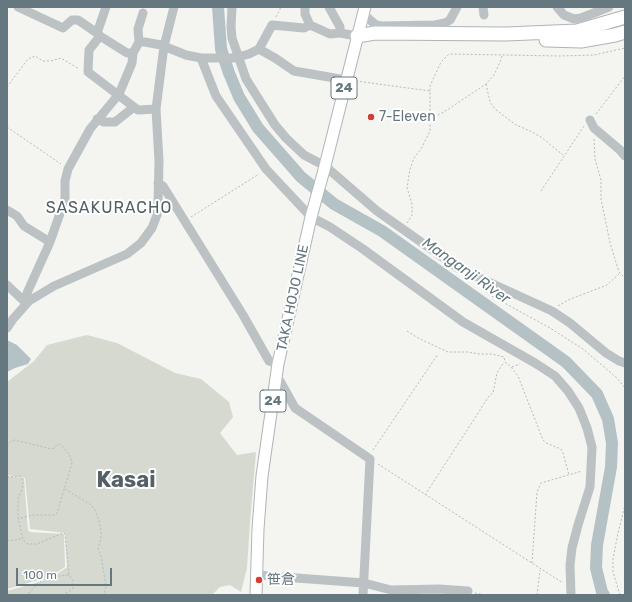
<!DOCTYPE html>
<html>
<head>
<meta charset="utf-8">
<style>
  body { margin:0 }
  #map { position:relative; width:632px; height:602px; overflow:hidden; background:#f4f4f1; font-family:Rubik,sans-serif }
  canvas { display:block }
  .frame { position:absolute; inset:0; border:8px solid #66787f; pointer-events:none }
  .scale { position:absolute; left:16px; top:568px; width:96px; height:18px; box-sizing:border-box; border:2px solid #66787f; border-top:0; padding-left:5px; font-size:12px; line-height:14px; white-space:nowrap; color:#66787f; -webkit-text-stroke:3px #fff; paint-order:stroke }
</style>
</head>
<body>
<div id="map">
<canvas width="632" height="602"></canvas>
<div class="frame"></div>
<div class="scale">100 m</div>
</div>
<script>
const ctx = document.querySelector('canvas').getContext('2d');
ctx.lineJoin = 'round';
function paint(path, color) { ctx.fillStyle = color; ctx.fill(path, 'evenodd'); }
const shape = rows => new Path2D(rows.map(r => 'M' + r).join(''));
function trace(path, color, width, dash) { ctx.strokeStyle = color; ctx.lineWidth = width; ctx.lineCap = dash ? 'butt' : 'round'; ctx.setLineDash(dash || []); ctx.stroke(path); }
function drawText(font, color, halo, rows, align = 'center') {
  ctx.font = font + ' Rubik,"Noto Sans JP",sans-serif'; ctx.lineWidth = 4; ctx.setLineDash([]); ctx.textBaseline = 'middle'; ctx.strokeStyle = halo; ctx.fillStyle = color; for (const [text, x, y, turn = 0] of rows) {
    ctx.save(); ctx.translate(x, y); ctx.rotate((+turn || 0) * Math.PI / 180); ctx.textAlign = isNaN(turn) ? turn : align; if (halo) ctx.strokeText(text, 0, 0); ctx.fillText(text, 0, 0); ctx.restore();
  }
}
paint(shape([
  [87,335,117,343,175,373,201,379,229,402,233,417,220,433,237,455,256,452,250,522,247,568,241,592,230,585,220,587,212,595,7,595,7,591,50,579,67,567,65,533,30,529,25,478,7,475,7,382,34,361,47,345],
  [7,476,24,478,28,530,30,532,64,534,65,567,49,577,7,589]
]), '#d5d9d0');
paint(shape([
  [7,340,17,345,31,359,28,364,15,368,7,372]
]), '#b5c2c5');
trace(shape([
  [218,7,221,49,229,73,239,97,258,128,301,177,334,204,382,231,566,362,597,394,608,419,612,443,611,467,597,545,596,568,602,592,604,595]
]), '#b5c2c5', 12);
const major = shape([
  [256,595,258,529,262,476,278,364,311,217,324,170,365,7]
]);
const highway = shape([
  [357,36,375,33,506,34,577,31,625,17],
  [546,40,581,41,615,35,625,32]
]);
trace(major, '#b0b5b7', 13);
trace(highway, '#afb4b6', 15);
trace(shape([
  [276,17,281,7],
  [356,81,430,91],
  [486,84,490,102,495,109,516,125,530,131,541,137,563,155],
  [7,87,28,59,35,56,43,61,51,61,61,58,79,69],
  [596,114,625,76],
  [431,119,447,110,486,84,494,75,501,60,502,56],
  [7,127,61,164],
  [594,139,595,159,601,180,601,199,610,243,619,272,625,278],
  [541,191,584,126],
  [191,217,259,174],
  [407,223,412,215,412,204,407,188,410,169,414,158,421,149,430,131,430,86,441,62,449,54,560,56,594,55,625,48],
  [483,288,488,294,550,328,583,349,617,378,625,388],
  [558,306,568,300,607,285,620,273],
  [407,331,418,338,448,352,468,352,479,354,492,354,504,357,505,362,511,367,518,376,543,440,546,443,561,449,563,453,569,475],
  [512,367,520,364],
  [7,445,13,440,19,441,51,449,54,448,57,445,60,444,69,454,71,458,72,463,57,513,55,515,32,515,18,519],
  [373,450,438,354],
  [378,464,563,583],
  [7,477,20,476,23,481,23,486,18,499,18,518,23,540,28,544,37,544,63,533,65,534,69,575,73,581,73,589,62,595],
  [65,489,91,505,95,510,99,521,101,531,101,539,98,548,101,556,106,586,104,595],
  [425,495,473,421,489,396,493,393,497,373,504,362],
  [7,541,22,539],
  [532,563,537,492,541,483,582,471],
  [475,593,485,595,513,595],
  [7,594,13,595],
  [25,595,29,593,38,583,50,577,69,575],
  [537,595,540,570],
  [620,595,613,572,613,559,618,533,625,505]
]), '#b6babb', 1, [2, 2]);
trace(shape([
  [18,7,63,28,72,20,78,20,97,33,100,36,127,53,133,53],
  [232,7,231,27,232,38,246,79,275,125,286,138,304,155,325,166,377,211,458,268,552,311,570,323,606,353,619,361,625,363],
  [305,7,305,14,310,25,330,34,340,33,357,36],
  [329,7,340,27,340,33],
  [483,7,484,15],
  [557,7,564,15,574,19,581,18,609,7],
  [363,14,376,25,382,26,435,25,445,23,450,20,457,7],
  [97,33,106,7],
  [100,36,89,50,88,72,138,110,156,109],
  [139,42,138,29,143,13],
  [259,49,275,58,294,71,346,80],
  [201,58,216,96,266,169,311,217,330,227,363,249,463,322,535,363,555,376,568,391,579,408,587,428,592,447,590,487,578,525,572,548,570,565,571,595],
  [97,119,104,122,115,122,134,107],
  [590,120,594,128,620,150,625,156],
  [158,183,163,186,243,315,269,361,278,364],
  [7,210,17,216,24,226,50,242],
  [7,285,26,303],
  [29,301,27,293,50,242,65,199,65,181,68,169,90,129,119,94,132,63,133,53,139,42,145,42,161,45,186,55,201,58,234,58,249,54,259,49,272,25,304,28,310,25],
  [7,328,13,319,29,301,54,286,127,254,141,243,152,228,157,215,158,204,159,161,156,109,164,46,174,7],
  [276,379,280,381,295,408,370,459,363,595],
  [256,575,364,583,391,590,439,589,468,591]
]), '#bcc1c3', 9);
trace(major, '#fff', 11);
trace(highway, '#fff', 13);
for (const [x, y, r, color] of [
  [371,117,4,"#d43d31"],
  [259,580,4,"#d43d31"]
]) { const dot = new Path2D(); dot.arc(x, y, r, 0, 2 * Math.PI); ctx.fillStyle = color; ctx.fill(dot); trace(dot, '#fff', 1.5); }
for (const [x, y, w] of [
  [344,88,26],
  [273,401,26]
]) { const box = new Path2D(); box.roundRect(x - w / 2, y - 11, w, 22, 3); ctx.fillStyle = '#fff'; ctx.fill(box); trace(box, '#66787f', 1); }
drawText('bold 13px', '#66787f', null, [
  ["24",344,88],
  ["24",273,401]
]);
drawText('14px', '#66787f', '#fff', [
  ["7-Eleven",379,117],
  ["笹倉",267,580]
], 'left');
drawText('14px', '#66787f', '#fff', [
  ["TAKA HOJO LINE",293,298,-78]
]);
drawText('italic 15px', '#627a7d', '#fff', [
  ["Manganji River",466,271,35]
]);
ctx.letterSpacing = '1px';
drawText('16px', '#536065', '#fff', [
  ["SASAKURACHO",109,208]
]);
ctx.letterSpacing = '0px';
drawText('bold 22px', '#536065', '#fff', [
  ["Kasai",126,481]
]);
</script>
</body>
</html>
